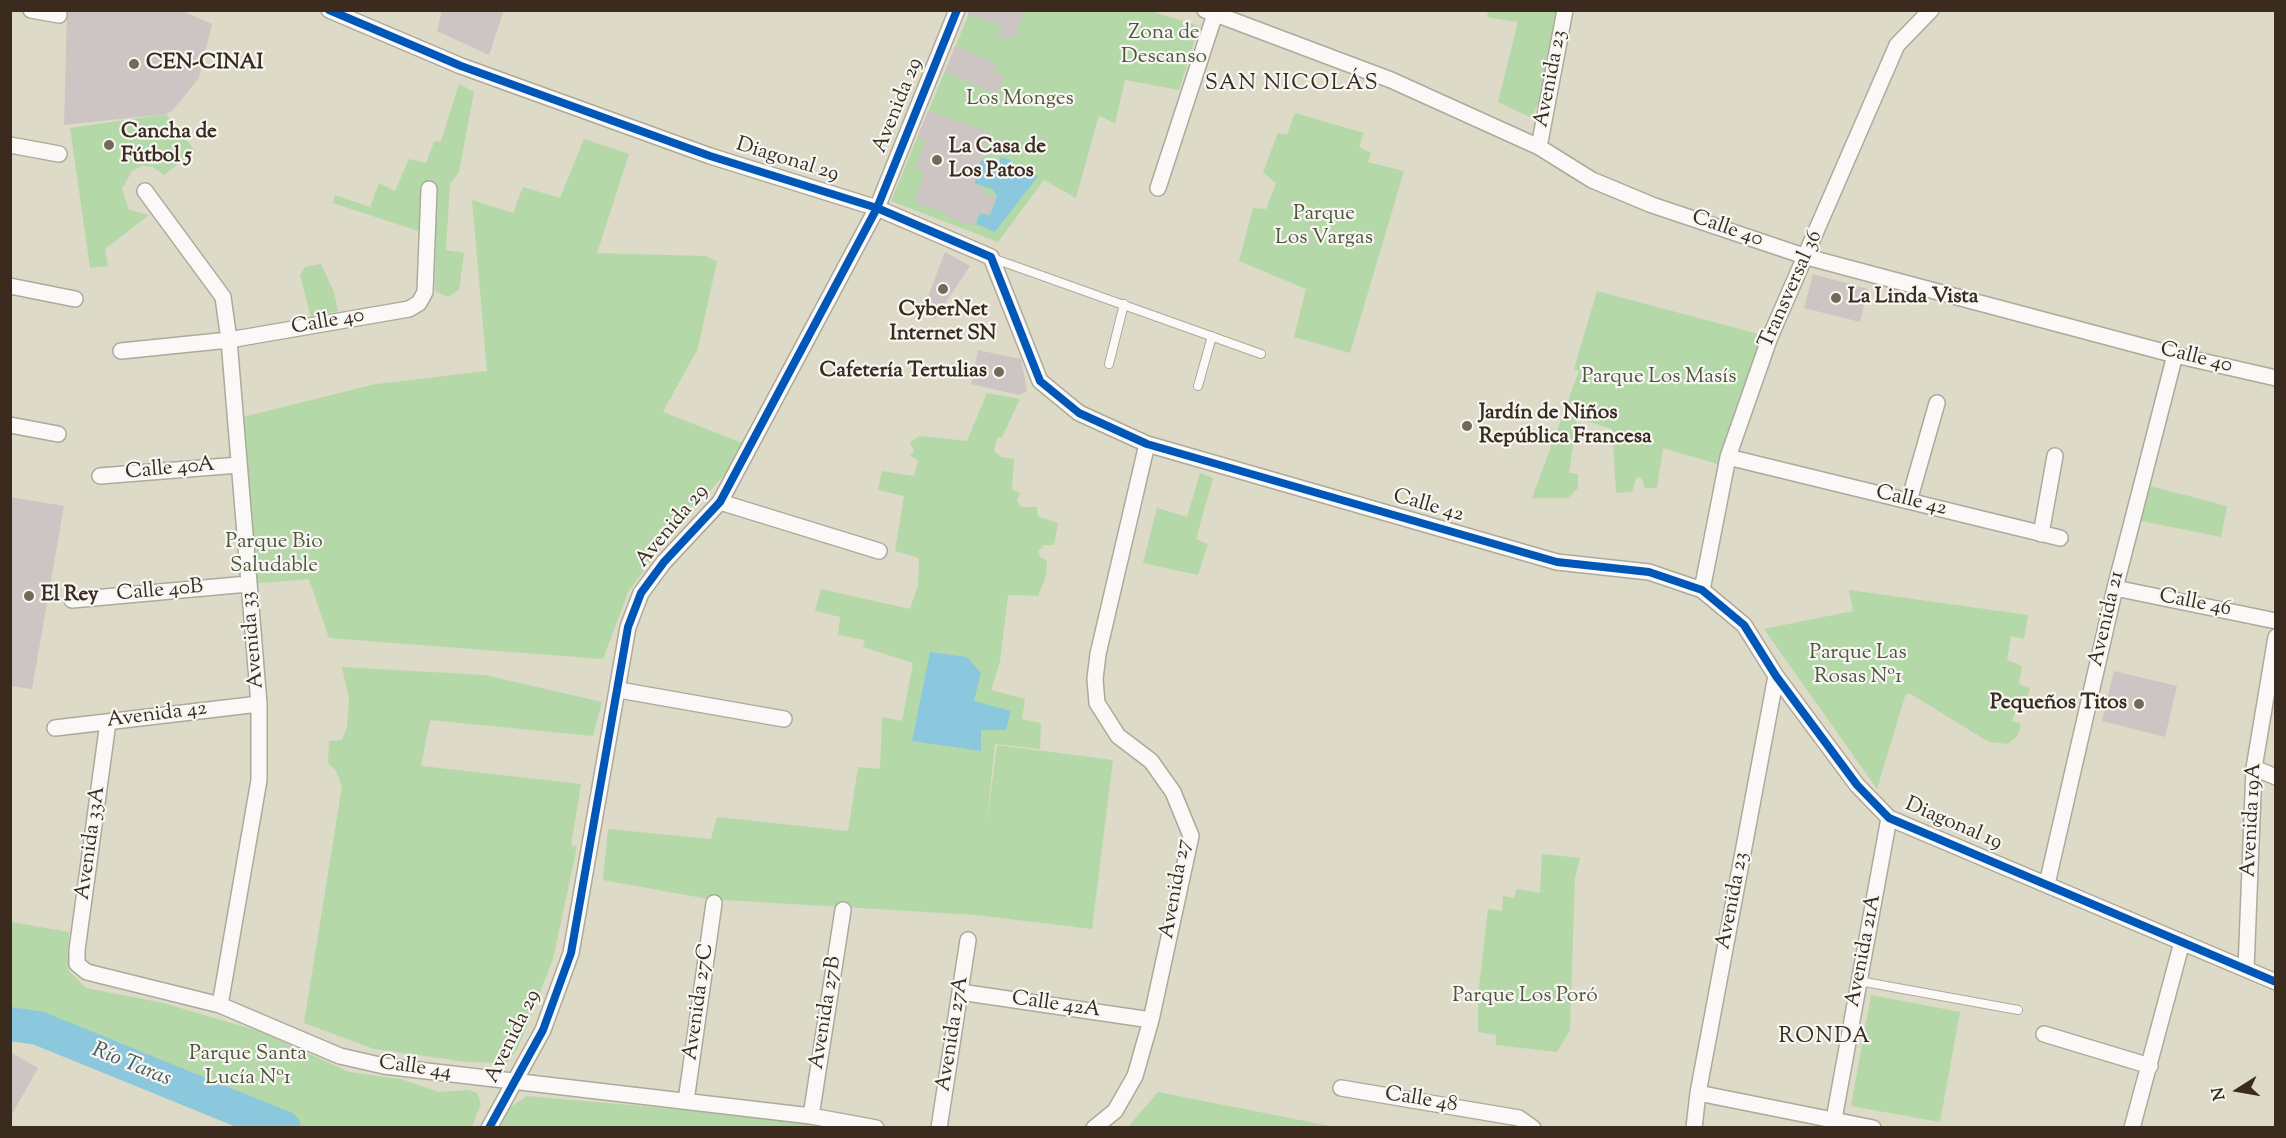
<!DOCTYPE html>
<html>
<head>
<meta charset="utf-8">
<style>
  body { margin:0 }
  #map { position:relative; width:2286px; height:1138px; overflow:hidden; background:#dddac7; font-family:"Sorts Mill Goudy",serif }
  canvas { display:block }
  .frame { position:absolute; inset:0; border:12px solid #3b2a1e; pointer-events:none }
  .north { position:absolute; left:2208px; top:1060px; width:60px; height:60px; -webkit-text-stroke:4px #f6f6f2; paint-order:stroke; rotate:259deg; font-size:16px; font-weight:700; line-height:24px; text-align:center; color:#3b2a1e }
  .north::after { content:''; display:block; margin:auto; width:21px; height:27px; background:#3b2a1e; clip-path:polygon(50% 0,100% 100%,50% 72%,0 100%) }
</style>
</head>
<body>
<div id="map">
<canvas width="2286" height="1138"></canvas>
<div class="frame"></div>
<div class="north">N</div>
</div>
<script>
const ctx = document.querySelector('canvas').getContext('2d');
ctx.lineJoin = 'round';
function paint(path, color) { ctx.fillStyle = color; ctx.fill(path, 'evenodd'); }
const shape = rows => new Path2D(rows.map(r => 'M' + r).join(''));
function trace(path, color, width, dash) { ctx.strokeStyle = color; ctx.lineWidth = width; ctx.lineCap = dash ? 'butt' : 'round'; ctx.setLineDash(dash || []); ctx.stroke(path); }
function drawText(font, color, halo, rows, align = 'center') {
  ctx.font = font + ' "Sorts Mill Goudy",serif'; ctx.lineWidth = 4.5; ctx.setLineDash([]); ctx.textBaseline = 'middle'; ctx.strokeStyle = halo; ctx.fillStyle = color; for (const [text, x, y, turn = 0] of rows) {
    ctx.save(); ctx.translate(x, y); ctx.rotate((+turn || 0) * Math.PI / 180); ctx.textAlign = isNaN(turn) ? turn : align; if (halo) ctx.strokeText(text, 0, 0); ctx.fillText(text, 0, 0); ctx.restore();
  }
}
paint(shape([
  [970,11,1150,11,1199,26,1179,90,1125,80,1115,124,1099,115,1076,198,1044,180,998,242,891,201],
  [1488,11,1560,11,1546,84,1532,118,1498,102,1518,22,1487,17],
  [459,84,474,92,459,172,450,184,446,250,464,253,459,290,448,297,435,291,436,237,333,203,335,195,370,207,379,183,395,191,409,159,426,163,434,142,441,141],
  [1295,113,1364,133,1359,147,1371,153,1368,162,1404,171,1350,353,1294,337,1306,289,1239,261,1253,208,1266,209,1276,183,1263,172,1278,133,1287,135],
  [166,114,195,151,164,175,153,167,142,166,132,171,122,189,129,210,149,215,105,249,108,266,90,268,70,128],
  [584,139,629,154,597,253,705,256,717,261,698,348,663,412,750,446,667,539,628,592,603,659,329,638,309,579,248,584,243,417,376,384,487,371,472,200,513,213,523,187,560,198],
  [321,264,334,292,338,311,311,317,300,275,305,267],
  [1597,291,1770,337,1721,465,1663,448,1657,488,1645,488,1641,477,1636,478,1632,492,1616,493,1612,429,1577,418,1569,473,1578,474,1578,488,1568,498,1532,498,1579,371,1574,369],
  [987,393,1020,399,1002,437,997,438,994,451,1001,457,1014,459,1012,489,1020,493,1017,500,1021,507,1037,507,1037,516,1058,523,1054,545,1044,545,1038,551,1041,558,1047,560,1046,576,1038,596,1008,595,1000,661,991,690,1025,699,1022,719,1041,723,1040,749,995,744,986,829,997,745,1113,760,1092,929,976,915,708,899,603,880,608,829,711,839,717,817,848,831,858,767,880,769,882,717,902,721,913,663,863,647,865,640,838,635,840,617,815,611,821,589,910,609,918,585,919,558,895,551,904,496,878,490,882,471,914,476,918,460,910,456,914,451,910,442,920,436,967,441],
  [1200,473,1213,478,1196,539,1208,544,1198,575,1143,563,1157,508,1187,517],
  [2150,486,2227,506,2221,537,2141,521],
  [1849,590,2028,615,2024,639,2011,636,2007,660,2022,666,2019,684,2030,688,2023,713,2015,713,2012,721,2021,724,2018,735,2008,744,1989,742,1909,693,1905,696,1877,789,1764,629,1853,611],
  [342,667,485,675,602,702,593,736,430,720,421,766,581,784,571,845,577,847,553,959,518,1048,507,1063,467,1062,374,1049,304,1023,342,786,336,771,328,763,329,741,342,740,347,727,349,699],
  [1542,854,1580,858,1575,878,1570,1030,1557,1052,1496,1045,1496,1035,1478,1032,1478,995,1488,909,1502,911,1503,896,1514,898,1517,889,1540,893],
  [11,922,69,932,68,970,86,988,163,1003,262,1032,349,1072,401,1079,439,1092,468,1090,477,1093,481,1104,473,1124,471,1128,294,1127,79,1040,11,1025],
  [1871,995,1960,1012,1940,1122,1851,1106],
  [1158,1092,1335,1127,1128,1127],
  [527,1096,812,1121,843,1128,500,1128,509,1108]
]), '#b4d8a8');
paint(shape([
  [1001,157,1011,160,1008,170,1016,173,1021,165,1038,176,995,232,976,224,980,213,990,215,997,196,992,189,973,183,981,160,998,167],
  [930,652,967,657,981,673,974,701,1011,711,1006,730,981,730,981,751,912,741]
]), '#8cc8dd');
trace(shape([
  [10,1024,38,1028,284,1128]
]), '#8cc8dd', 34);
paint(shape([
  [67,10,180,10,212,24,199,78,172,111,166,114,64,125],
  [442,10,504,10,489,55,437,31],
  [968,10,1023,10,1016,37,997,39,1002,25,968,15],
  [955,46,998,64,993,72,1005,76,996,94,945,72],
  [928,111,989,132,974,185,986,189,985,195,996,198,989,215,979,213,974,226,944,215,944,212,915,203,924,172,915,168,926,141,917,138],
  [945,252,970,266,935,319,922,312],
  [1813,274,1868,289,1860,322,1804,308],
  [978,350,1021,359,1027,391,1019,395,971,384],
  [10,497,64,506,32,689,10,686],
  [2114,671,2177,686,2165,737,2102,721],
  [10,1052,38,1068,10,1118]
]), '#ccc5c3');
const service = shape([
  [992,258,1261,354],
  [1109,364,1124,304],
  [1198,386,1212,336],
  [1859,981,2018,1010]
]);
const minor = shape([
  [31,10,59,15],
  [329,10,461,66,710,156,877,208,991,257,1040,381,1079,413,1147,444,1557,562,1649,572,1702,590,1744,625,1776,676,1857,785,1889,818,2276,982],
  [1205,10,1391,80,1539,147,1592,180,1652,205,1807,257,2175,355,2276,378],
  [10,145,59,154],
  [1539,147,1565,10],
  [1158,188,1215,14],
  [145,191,223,297,229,340,259,704,259,780,220,1005],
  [10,286,75,299],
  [121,351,229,340,409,309,419,303,425,292,429,189],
  [10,425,58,434],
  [1728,457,2060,538],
  [100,476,239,465],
  [1909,501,1937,403],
  [720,502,879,551],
  [2041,534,2055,456],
  [2115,588,2276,621],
  [1702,590,1728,457,1770,337,1897,45,1931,10],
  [72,600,248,584],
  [619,690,784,719],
  [108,722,77,950,77,964,87,972,220,1005,340,1056,384,1066,811,1116,876,1128],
  [55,728,259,704],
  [2254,768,2276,777],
  [2047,884,2115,588,2175,355],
  [2246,969,2254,768,2276,637],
  [960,992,1151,1020],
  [2044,1034,2150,1066],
  [1341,1088,1519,1118,1533,1128],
  [1698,1093,1873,1128],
  [686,1101,714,903],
  [811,1116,843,910],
  [1834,1119,1889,818],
  [489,1128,543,1030,571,953,628,627,641,593,664,562,720,502,877,208,957,10],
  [939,1128,968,940],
  [1094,1128,1115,1111,1135,1076,1151,1020,1191,836,1173,792,1151,761,1118,736,1097,703,1095,679,1098,654,1147,444],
  [1694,1128,1698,1093,1776,676],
  [2132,1128,2182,942]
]);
trace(service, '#ada99c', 10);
trace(minor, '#ada99c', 18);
trace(service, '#faf9f7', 8);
trace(minor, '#faf9f7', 15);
trace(shape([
  [329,10,461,66,710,156,877,208,991,257,1040,381,1079,413,1147,444,1557,562,1649,572,1702,590,1744,625,1776,676,1857,785,1889,818,2276,982],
  [489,1128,543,1030,571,953,628,627,641,593,664,562,720,502,877,208,957,10]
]), '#0057b8', 8);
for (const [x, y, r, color] of [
  [134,64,6,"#746859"],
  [109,145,6,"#746859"],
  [937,160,6,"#746859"],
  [943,289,6,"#746859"],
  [1836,298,6,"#746859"],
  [999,372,6,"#746859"],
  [1467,426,6,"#746859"],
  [29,596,6,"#746859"],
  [2139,704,6,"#746859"]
]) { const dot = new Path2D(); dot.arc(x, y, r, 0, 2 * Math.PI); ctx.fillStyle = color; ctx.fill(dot); trace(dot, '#f6f6f2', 2); }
drawText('21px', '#51553a', '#f6f6f2', [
  ["Zona de",1164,34],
  ["Descanso",1164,58],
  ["Los Monges",1020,100],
  ["Parque",1324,215],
  ["Los Vargas",1324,239],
  ["Parque Los Masís",1659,378],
  ["Parque Bio",274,543],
  ["Saludable",274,567],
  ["Parque Las",1858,654],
  ["Rosas Nº1",1858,678],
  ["Parque Los Poró",1525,997],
  ["Parque Santa",248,1055],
  ["Lucía Nº1",248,1079]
]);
drawText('bold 21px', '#3b2a1e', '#f6f6f2', [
  ["CEN-CINAI",146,64],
  ["Cancha de",121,133],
  ["Fútbol 5",121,157],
  ["La Casa de",949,148],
  ["Los Patos",949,172],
  ["La Linda Vista",1848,298],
  ["CyberNet",943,311,"center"],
  ["Internet SN",943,335,"center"],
  ["Cafetería Tertulias",987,372,"right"],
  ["Jardín de Niños",1479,414],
  ["República Francesa",1479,438],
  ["El Rey",41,596],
  ["Pequeños Titos",2127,704,"right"]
], 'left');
drawText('21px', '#3b2a1e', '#f6f6f2', [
  ["Avenida 23",1552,79,-79],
  ["Avenida 29",899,106,-68],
  ["Diagonal 29",787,161,17],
  ["Calle 40",1727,230,19],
  ["Transversal 36",1792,290,-66],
  ["Calle 40",328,323,-10],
  ["Calle 40",2196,359,14],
  ["Calle 40A",170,470,-5],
  ["Calle 42",1911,502,14],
  ["Calle 42",1428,507,16],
  ["Avenida 29",673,527,-50],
  ["Calle 40B",160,592,-5],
  ["Calle 46",2195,604,11],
  ["Avenida 21",2108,619,-77],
  ["Avenida 33",254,640,-95],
  ["Avenida 42",157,716,-7],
  ["Avenida 19A",2253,820,-87],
  ["Diagonal 19",1953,825,23],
  ["Avenida 33A",92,843,-82],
  ["Avenida 27",1177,889,-80],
  ["Avenida 23",1734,901,-79],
  ["Avenida 21A",1865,951,-79],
  ["Avenida 27C",700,1002,-82],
  ["Calle 42A",1056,1006,8],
  ["Avenida 27B",827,1013,-81],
  ["Avenida 27A",954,1034,-81],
  ["Avenida 29",514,1037,-64],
  ["Calle 44",415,1069,8],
  ["Calle 48",1421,1101,9]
]);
ctx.letterSpacing = '1.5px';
drawText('22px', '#3b2a1e', '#f6f6f2', [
  ["SAN NICOLÁS",1292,85],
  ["RONDA",1825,1038]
]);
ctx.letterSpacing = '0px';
drawText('italic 22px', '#49575a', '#f6f6f2', [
  ["Río Taras",131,1066,22]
]);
</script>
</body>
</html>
